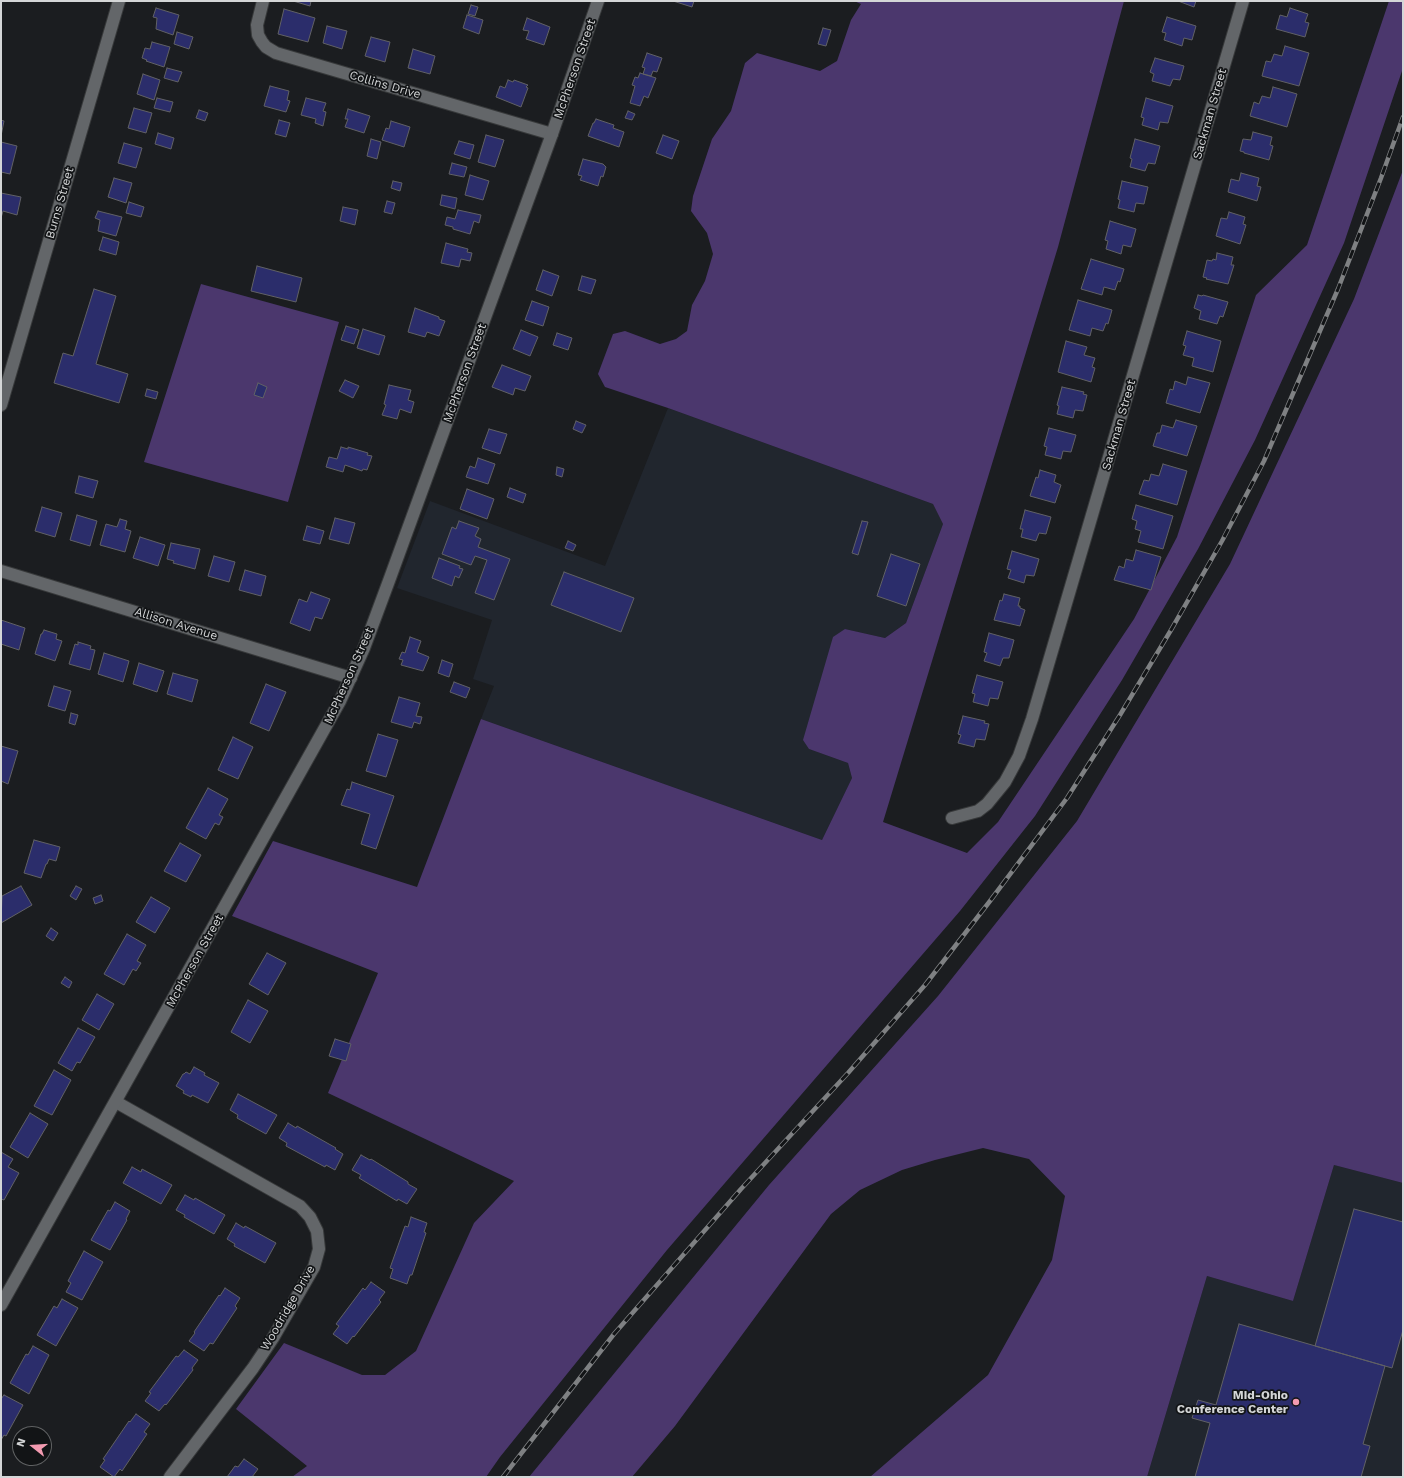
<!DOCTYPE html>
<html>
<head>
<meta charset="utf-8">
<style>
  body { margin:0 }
  #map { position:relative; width:1404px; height:1478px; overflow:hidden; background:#1b1d20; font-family:"Work Sans",sans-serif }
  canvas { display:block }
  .frame { position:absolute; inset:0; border:2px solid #d4d6d7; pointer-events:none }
  .north { position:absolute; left:12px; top:1426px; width:40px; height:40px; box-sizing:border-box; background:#121416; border:1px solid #606263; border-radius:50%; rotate:287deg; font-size:11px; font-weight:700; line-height:16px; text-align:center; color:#d4d6d7 }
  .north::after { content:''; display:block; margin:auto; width:14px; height:18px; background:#f29ab0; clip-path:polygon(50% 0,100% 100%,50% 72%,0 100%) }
</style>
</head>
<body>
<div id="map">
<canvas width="1404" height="1478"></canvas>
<div class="frame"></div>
<div class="north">N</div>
</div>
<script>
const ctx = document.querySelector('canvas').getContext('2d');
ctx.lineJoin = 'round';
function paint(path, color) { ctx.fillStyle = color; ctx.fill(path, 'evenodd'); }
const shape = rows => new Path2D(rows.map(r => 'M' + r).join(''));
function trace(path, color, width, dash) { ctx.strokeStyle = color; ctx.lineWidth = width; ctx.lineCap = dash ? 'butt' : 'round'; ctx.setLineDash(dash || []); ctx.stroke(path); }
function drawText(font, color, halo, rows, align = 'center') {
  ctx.font = font + ' "Work Sans",sans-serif'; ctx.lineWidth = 3.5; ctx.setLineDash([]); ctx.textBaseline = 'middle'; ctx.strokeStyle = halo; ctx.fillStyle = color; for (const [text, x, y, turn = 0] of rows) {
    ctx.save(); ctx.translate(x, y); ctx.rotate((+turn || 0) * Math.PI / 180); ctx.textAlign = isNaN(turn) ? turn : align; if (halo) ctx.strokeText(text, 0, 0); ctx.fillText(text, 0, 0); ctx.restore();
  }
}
paint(shape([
  [668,408,933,504,943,524,906,623,885,638,845,629,809,749,848,763,852,778,822,840,481,719,494,686,473,679,492,620,397,588,430,501,605,566],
  [1334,1165,1403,1183,1403,1477,1147,1477,1207,1276,1293,1301]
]), '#21262e');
paint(shape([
  [854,1,1124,1,1058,247,883,822,967,853,998,822,1134,619,1177,537,1256,295,1307,245,1389,1,1403,1,1403,68,1344,243,1255,440,1198,549,1122,680,1035,816,960,911,667,1250,500,1457,486,1477,292,1477,307,1466,236,1409,284,1343,362,1375,385,1375,416,1351,474,1223,514,1181,328,1093,378,973,232,916,273,841,417,887,481,719,822,840,852,778,848,763,809,749,803,740,833,637,845,629,885,638,906,623,943,524,933,504,668,408,605,387,598,374,613,334,625,331,660,344,676,339,687,331,692,305,705,281,713,254,707,233,691,211,693,196,712,139,731,111,745,63,757,53,820,71,837,61,851,20,861,4],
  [1403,170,1403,1183,1334,1165,1293,1301,1207,1276,1147,1477,870,1477,988,1375,1052,1260,1065,1196,1029,1159,983,1148,935,1160,902,1170,860,1190,831,1214,675,1426,632,1477,529,1477,769,1185,938,996,1077,821,1230,564,1354,299],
  [201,284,339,322,288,502,144,462]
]), '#4b376d');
const building = shape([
  [293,1,311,1,310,6,293,1],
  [673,1,694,1,692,7,673,1],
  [1178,1,1196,1,1194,7,1178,1],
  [471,5,478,7,475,16,468,14,471,5],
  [156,8,179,15,173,35,156,29,157,18,153,17,156,8],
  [1290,8,1308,14,1305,22,1309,23,1305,37,1276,29,1280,15,1287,17,1290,8],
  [284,9,315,18,308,42,278,34,284,9],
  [467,15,483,20,479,34,463,28,467,15],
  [1167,17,1196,26,1192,40,1184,38,1182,46,1164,40,1166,33,1162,32,1167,17],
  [527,18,550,27,544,45,526,39,529,31,523,30,527,18],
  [327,26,347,31,342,49,323,43,327,26],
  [823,28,831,30,826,46,818,44,823,28],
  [177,32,193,37,189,49,174,44,177,32],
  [371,37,390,42,385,62,365,56,371,37],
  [152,42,170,47,164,67,146,61,147,60,142,58,145,48,150,49,152,42],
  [1285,46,1309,53,1299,86,1262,76,1266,61,1271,62,1274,54,1282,56,1285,46],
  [413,49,435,56,430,74,408,68,413,49],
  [647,53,662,58,657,72,653,71,651,76,643,74,645,68,642,67,647,53],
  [1155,58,1184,66,1180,80,1173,79,1170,86,1152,81,1154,74,1150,72,1155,58],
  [167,68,182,72,178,82,164,78,167,68],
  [640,73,656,78,648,98,644,96,640,106,630,103,635,86,632,85,635,77,638,78,640,73],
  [143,74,160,80,154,100,137,94,143,74],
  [508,80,513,82,514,80,528,85,526,87,528,88,521,107,496,97,500,86,505,88,508,80],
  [270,86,289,91,287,100,290,101,286,112,264,106,270,86],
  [1273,87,1297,94,1287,127,1250,116,1254,102,1259,104,1262,96,1270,98,1273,87],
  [157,98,173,102,170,112,154,108,157,98],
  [306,98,326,103,323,111,326,112,323,126,315,123,316,119,301,115,306,98],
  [1146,98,1173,106,1168,123,1160,122,1158,130,1142,125,1144,118,1141,117,1146,98],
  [134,108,152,113,146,133,128,128,134,108],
  [348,109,370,116,364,133,345,127,348,119,345,119,348,109],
  [199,110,208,113,205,121,196,118,199,110],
  [628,111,635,114,632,120,625,118,628,111],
  [596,119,614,125,613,128,624,132,619,147,588,136,593,123,594,123,596,119],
  [1,120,4,121,1,136,1,120],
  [279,120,290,123,286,137,275,134,279,120],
  [391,121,410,127,404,147,382,140,386,128,389,129,391,121],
  [1253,132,1272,137,1270,145,1273,146,1269,160,1244,153,1244,152,1240,151,1243,139,1251,140,1253,132],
  [158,133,174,138,171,149,155,144,158,133],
  [486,135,504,140,495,167,478,162,486,135],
  [663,135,679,141,672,159,656,153,663,135],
  [371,139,381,142,377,159,367,156,371,139],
  [1135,139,1160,146,1155,164,1148,163,1145,171,1130,167,1132,159,1130,158,1135,139],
  [459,141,474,145,470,159,454,154,459,141],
  [1,142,17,146,10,174,1,172,1,142],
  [124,143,142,148,136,168,118,163,124,143],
  [583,159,603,164,606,167,603,177,601,176,598,186,580,180,582,176,578,175,583,159],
  [452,163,467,167,464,177,449,174,452,163],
  [1241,173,1259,178,1257,186,1261,187,1257,201,1228,192,1231,179,1239,181,1241,173],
  [470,175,489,181,483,200,465,195,470,175],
  [114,178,132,183,126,203,108,197,114,178],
  [393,181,402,183,400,191,391,188,393,181],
  [1122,181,1148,187,1144,204,1136,203,1134,212,1118,208,1120,200,1118,199,1122,181],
  [1,193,21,197,17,215,3,211,1,218,1,193],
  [442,195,457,198,455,209,440,205,442,195],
  [387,201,395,203,392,214,384,212,387,201],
  [129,202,144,207,141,217,126,213,129,202],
  [343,207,358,210,355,225,340,221,343,207],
  [458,210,481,215,479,223,474,221,470,234,453,229,453,227,445,225,447,217,455,219,458,210],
  [98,211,122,217,116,236,98,231,100,220,95,218,98,211],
  [1229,212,1245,217,1243,224,1246,225,1240,244,1216,236,1221,218,1227,219,1229,212],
  [1110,221,1136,229,1131,247,1123,245,1121,254,1106,249,1108,241,1105,240,1110,221],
  [103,237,119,242,116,255,99,250,103,237],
  [446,243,468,249,467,252,472,253,470,261,461,259,459,267,441,263,446,243],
  [1217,253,1233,257,1231,265,1234,265,1228,284,1206,279,1207,278,1203,277,1207,260,1212,261,1213,259,1216,260,1217,253],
  [1091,259,1124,269,1120,282,1118,281,1115,290,1104,287,1102,295,1081,289,1091,259],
  [257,266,302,278,296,302,251,291,257,266],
  [543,270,559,276,552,296,536,290,543,270],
  [582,276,596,280,591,294,578,290,582,276],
  [94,289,116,296,96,364,128,374,119,403,54,383,63,353,73,356,94,289],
  [1198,295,1202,296,1203,295,1228,302,1223,317,1220,316,1217,324,1199,319,1201,311,1194,308,1198,295],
  [1078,300,1112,310,1108,324,1106,323,1103,331,1092,328,1090,336,1069,330,1078,300],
  [532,301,549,307,543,326,525,320,532,301],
  [415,308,439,317,439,319,445,321,439,336,427,332,425,337,408,332,415,308],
  [346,326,359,330,354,344,341,340,346,326],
  [363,329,385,336,379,355,357,348,363,329],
  [521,330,538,337,530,356,513,349,521,330],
  [1187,331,1221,341,1213,372,1192,366,1194,358,1183,355,1186,346,1183,345,1187,331],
  [557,333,572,338,568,350,553,345,557,333],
  [1066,341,1087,347,1084,355,1095,358,1092,367,1095,368,1091,382,1058,372,1066,341],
  [502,365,531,376,525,391,515,388,513,395,492,387,502,365],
  [1188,377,1210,383,1200,413,1166,403,1170,389,1173,390,1175,381,1186,385,1188,377],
  [345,380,359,386,353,398,339,391,345,380],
  [258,383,267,387,263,398,254,395,258,383],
  [389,385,411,390,408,400,414,402,411,413,400,409,397,419,382,415,386,405,384,404,389,385],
  [1062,387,1084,392,1083,394,1087,395,1083,411,1075,410,1073,418,1057,414,1059,406,1057,405,1062,387],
  [147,389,158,392,156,399,145,396,147,389],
  [1176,420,1197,426,1187,456,1153,446,1157,433,1160,433,1162,425,1173,428,1176,420],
  [576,421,586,425,582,433,573,429,576,421],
  [1049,428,1076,435,1071,452,1063,451,1061,459,1045,455,1047,447,1044,446,1049,428],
  [489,429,507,434,500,454,482,448,489,429],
  [341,447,348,449,348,447,368,453,367,455,372,456,367,470,363,469,362,471,345,465,343,472,326,467,329,457,337,459,341,447],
  [478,458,495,464,488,484,466,477,470,466,475,468,478,458],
  [1163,464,1187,471,1177,505,1139,494,1144,480,1149,481,1151,474,1159,476,1163,464],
  [557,467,564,469,562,477,556,475,557,467],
  [1040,470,1056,475,1054,482,1061,485,1055,503,1030,496,1036,477,1038,478,1040,470],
  [79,476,98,481,93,498,75,493,79,476],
  [510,488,526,494,523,503,507,497,510,488],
  [467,489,494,499,487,519,460,509,467,489],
  [1136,505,1173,516,1163,549,1138,542,1141,531,1135,529,1137,521,1132,519,1136,505],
  [42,507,62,513,55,537,35,531,42,507],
  [1025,510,1051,517,1046,534,1039,533,1036,541,1021,537,1023,529,1020,529,1025,510],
  [77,515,97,521,90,546,70,540,77,515],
  [335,518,355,523,349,544,329,539,335,518],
  [120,519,127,521,125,529,131,531,125,552,100,545,106,524,117,527,120,519],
  [459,521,479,528,475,536,481,539,478,547,510,559,494,600,475,593,487,560,475,556,471,565,442,554,452,527,456,529,459,521],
  [862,521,868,522,858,555,852,553,862,521],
  [307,526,324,531,320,544,303,540,307,526],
  [140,537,165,545,158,566,133,558,140,537],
  [568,541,576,545,573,551,565,548,568,541],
  [171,543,200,549,195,569,173,563,174,561,167,559,171,543],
  [1136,550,1161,557,1151,590,1114,580,1119,566,1124,568,1126,559,1133,561,1136,550],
  [1012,551,1039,559,1034,576,1026,575,1024,583,1008,578,1011,570,1007,569,1012,551],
  [891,554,920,564,906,606,877,596,891,554],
  [214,556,235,562,229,582,208,576,214,556],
  [439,558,460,566,459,568,463,569,459,578,455,576,452,586,432,578,439,558],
  [245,570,266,576,261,596,239,590,245,570],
  [564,572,634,598,621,632,551,605,564,572],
  [311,592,330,599,322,619,315,617,310,631,290,623,299,599,307,602,311,592],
  [1004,594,1020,598,1018,606,1020,606,1020,608,1025,610,1020,626,994,620,1000,600,1002,601,1004,594],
  [1,620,25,628,19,650,1,644,1,620],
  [44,630,57,634,56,639,62,641,55,661,35,654,41,634,42,634,44,630],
  [989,633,1014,640,1009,658,1003,658,1000,666,984,661,987,653,984,652,989,633],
  [410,637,421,641,417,652,429,657,423,671,401,665,403,660,399,659,402,652,405,653,410,637],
  [78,642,91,646,90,649,95,650,90,670,69,664,75,644,78,645,78,642],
  [104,653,129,661,123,682,98,674,104,653],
  [442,660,453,664,449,677,438,673,442,660],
  [139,663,164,671,157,692,133,684,139,663],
  [173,673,198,680,192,702,167,694,173,673],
  [977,675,1003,682,998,699,990,698,988,706,973,702,975,694,972,693,977,675],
  [454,682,470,688,466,698,450,692,454,682],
  [266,684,286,692,269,731,250,723,266,684],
  [54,686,71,691,65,711,48,706,54,686],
  [399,697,420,703,416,716,422,717,420,724,414,722,412,728,391,722,399,697],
  [71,713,78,715,75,725,69,723,71,713],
  [963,716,985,721,984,723,989,724,985,740,976,739,974,747,958,743,961,735,958,734,963,716],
  [378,734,398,740,386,777,366,771,378,734],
  [233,737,253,747,238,779,218,770,233,737],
  [1,746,18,751,8,784,1,781,1,746],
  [352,782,394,796,376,849,361,844,370,814,341,805,347,789,350,790,352,782],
  [208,788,228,799,219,815,223,817,219,825,215,823,206,839,186,828,208,788],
  [34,840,60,847,56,861,49,859,47,864,46,864,41,878,24,873,34,840],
  [180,843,201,855,186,882,164,871,180,843],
  [21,886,32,905,1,923,2,896,21,886],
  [76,886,82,889,76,900,70,896,76,886],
  [101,895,103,901,95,904,93,898,101,895],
  [151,897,170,908,155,933,136,922,151,897],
  [51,928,58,933,53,941,46,936,51,928],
  [127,934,146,945,137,961,141,963,136,971,133,969,124,985,104,974,127,934],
  [267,953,286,963,268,995,249,984,267,953],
  [65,977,72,982,69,988,61,983,65,977],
  [97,994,114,1004,99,1030,82,1020,97,994],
  [248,1000,268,1011,250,1043,231,1032,248,1000],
  [78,1028,95,1037,80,1063,77,1062,72,1071,58,1063,78,1028],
  [335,1039,351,1044,346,1061,329,1056,335,1039],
  [194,1067,205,1073,204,1075,219,1083,208,1103,192,1095,191,1097,183,1093,184,1091,176,1086,183,1074,184,1074,186,1072,190,1074,194,1067],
  [54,1070,71,1080,52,1115,34,1106,54,1070],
  [238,1094,277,1115,266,1134,237,1118,238,1115,230,1110,238,1094],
  [30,1113,48,1124,28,1158,10,1147,30,1113],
  [288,1123,296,1128,297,1126,336,1148,335,1149,343,1154,335,1170,326,1165,325,1167,286,1146,287,1143,279,1138,288,1123],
  [1,1152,13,1159,8,1167,19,1173,4,1200,1,1199,1,1152],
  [361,1155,370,1160,371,1159,408,1182,408,1184,417,1189,407,1204,398,1199,397,1201,359,1178,361,1175,352,1170,361,1155],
  [132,1167,141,1172,142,1169,172,1185,161,1204,123,1183,132,1167],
  [185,1195,194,1200,195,1198,225,1215,214,1234,184,1217,185,1215,176,1210,185,1195],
  [115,1202,130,1211,126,1219,127,1220,110,1250,91,1240,108,1210,110,1211,115,1202],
  [1354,1209,1403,1222,1403,1330,1392,1368,1315,1346,1354,1209],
  [411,1217,427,1223,424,1232,426,1233,412,1275,410,1275,407,1284,390,1278,393,1269,390,1268,405,1226,408,1227,411,1217],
  [236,1223,244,1228,245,1226,276,1243,265,1263,234,1246,235,1244,227,1239,236,1223],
  [84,1251,103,1262,82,1300,66,1292,71,1283,68,1281,84,1251],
  [371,1282,385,1292,379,1300,381,1302,354,1337,353,1336,347,1344,333,1334,339,1326,336,1324,363,1288,365,1290,371,1282],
  [225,1288,240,1298,235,1306,237,1308,213,1344,210,1343,204,1351,189,1341,195,1333,194,1332,219,1295,220,1296,225,1288],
  [62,1299,78,1308,56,1346,37,1335,54,1306,57,1308,62,1299],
  [1239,1324,1385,1366,1363,1444,1370,1446,1361,1477,1195,1477,1210,1423,1192,1418,1198,1400,1216,1405,1239,1324],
  [33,1346,49,1355,29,1394,10,1383,26,1354,28,1355,33,1346],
  [184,1350,198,1360,192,1368,193,1370,166,1405,165,1404,159,1411,145,1401,151,1393,149,1392,176,1356,178,1357,184,1350],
  [4,1395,23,1405,6,1436,4,1435,1,1440,1,1399,4,1395],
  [136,1414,150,1424,144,1432,147,1434,122,1471,120,1469,114,1477,100,1467,105,1460,103,1459,129,1421,130,1422,136,1414],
  [244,1459,258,1469,252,1477,227,1477,235,1466,238,1467,244,1459]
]);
paint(building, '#2b2d6b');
trace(building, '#616165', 1);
const street = shape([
  [263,1,257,25,258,35,262,42,266,47,276,53,552,134],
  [1,405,119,1],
  [1,571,351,678],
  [952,818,978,811,987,804,1005,782,1019,756,1032,719,1243,1],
  [116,1102,300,1206,310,1217,317,1231,319,1249,314,1267,273,1338,253,1368,170,1477]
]);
const secondary = shape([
  [1,1305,340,701,364,648,390,578,552,134,598,1]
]);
trace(street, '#37393a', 14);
trace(secondary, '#37393a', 14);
trace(street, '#636669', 12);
trace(secondary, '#636669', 12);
const rail = shape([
  [503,1477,614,1334,741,1189,848,1073,925,985,990,901,1067,798,1120,715,1171,630,1222,541,1264,461,1338,289,1381,178,1403,117]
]);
trace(rail, '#7f8183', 4.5);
trace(rail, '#121416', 3, [9]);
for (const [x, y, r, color] of [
  [1296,1402,4,"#f29ab0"]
]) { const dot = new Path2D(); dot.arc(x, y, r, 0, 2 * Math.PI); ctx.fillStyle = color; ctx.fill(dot); trace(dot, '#121416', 1.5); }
drawText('12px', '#d4d6d7', '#121416', [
  ["McPherson Street",575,69,-71],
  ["Collins Drive",385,85,16],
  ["Sackman Street",1210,114,-74],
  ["Burns Street",60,203,-74],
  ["McPherson Street",465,373,-70],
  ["Sackman Street",1119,425,-74],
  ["Allison Avenue",176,624,17],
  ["McPherson Street",349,676,-66],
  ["McPherson Street",195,961,-61],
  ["Woodridge Drive",288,1308,-60]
]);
drawText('bold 12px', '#d4d6d7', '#121416', [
  ["Mid-Ohio",1288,1395],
  ["Conference Center",1288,1409]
], 'right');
</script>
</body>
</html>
